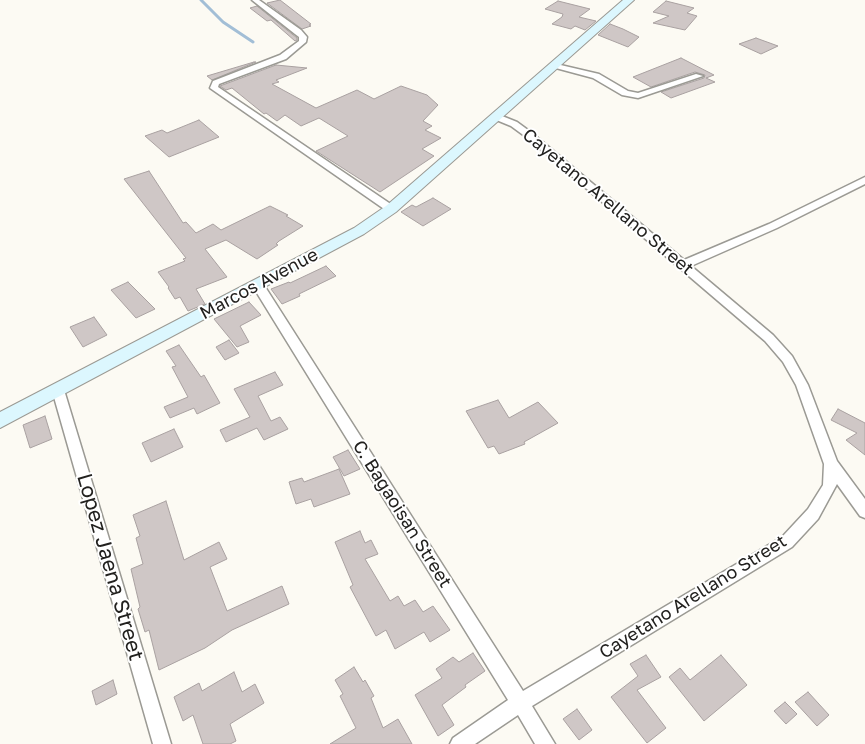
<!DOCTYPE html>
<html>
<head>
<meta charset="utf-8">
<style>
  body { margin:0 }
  canvas { display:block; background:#fcfaf3 }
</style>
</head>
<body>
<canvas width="865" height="744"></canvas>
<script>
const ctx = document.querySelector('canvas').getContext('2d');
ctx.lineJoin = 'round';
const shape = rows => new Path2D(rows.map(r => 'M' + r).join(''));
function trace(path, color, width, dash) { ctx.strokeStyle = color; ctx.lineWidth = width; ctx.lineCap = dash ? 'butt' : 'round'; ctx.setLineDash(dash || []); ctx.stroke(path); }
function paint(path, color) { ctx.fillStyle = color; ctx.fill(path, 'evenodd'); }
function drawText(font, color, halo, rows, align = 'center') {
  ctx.font = font + ' "Golos Text",sans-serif'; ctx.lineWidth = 4; ctx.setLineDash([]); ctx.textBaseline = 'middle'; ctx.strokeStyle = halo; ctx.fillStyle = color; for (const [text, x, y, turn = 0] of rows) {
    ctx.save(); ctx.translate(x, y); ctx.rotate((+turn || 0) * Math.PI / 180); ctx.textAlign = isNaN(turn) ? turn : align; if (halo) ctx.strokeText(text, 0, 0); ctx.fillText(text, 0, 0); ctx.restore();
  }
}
trace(shape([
  [201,0,223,22,253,42]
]), '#a2bed6', 3);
const building = shape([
  [280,0,311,24,309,25,311,26,302,29,267,3,280,0],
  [558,1,590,9,579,17,596,21,585,30,575,26,571,29,552,24,562,17,563,14,545,9,558,1],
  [666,1,694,8,687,13,697,16,685,30,653,23,669,16,653,12,666,1],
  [257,6,297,38,297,40,295,41,271,20,267,21,250,8,257,6],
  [610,24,623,29,639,37,628,47,598,35,610,24],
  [756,38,778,46,761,54,739,44,756,38],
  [681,58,714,75,706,78,715,82,671,98,661,92,704,78,705,75,695,72,651,87,633,77,681,58],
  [254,62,256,62,212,80,207,76,254,62],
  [276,65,307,68,276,80,279,82,272,84,316,108,357,90,374,99,401,86,427,95,438,105,423,121,432,126,425,130,441,138,422,149,434,156,380,192,316,151,348,136,319,118,301,126,285,115,277,121,266,113,264,114,232,88,226,90,220,86,276,65],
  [199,120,219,137,169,157,145,136,162,130,167,133,199,120],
  [149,171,183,223,186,222,196,233,213,224,221,230,270,206,288,215,286,216,303,226,279,241,276,244,278,245,257,259,226,240,205,249,227,277,196,289,205,304,188,311,180,297,175,299,168,288,169,287,158,272,185,261,183,259,186,258,124,179,149,171],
  [433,198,451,209,423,226,401,212,412,205,416,207,433,198],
  [326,266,336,276,299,294,300,296,282,304,271,289,289,282,290,283,326,266],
  [128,282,155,309,136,318,111,290,128,282],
  [249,302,261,315,240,326,249,342,237,347,214,319,249,302],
  [94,317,107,335,83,347,70,327,94,317],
  [229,340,239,353,225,360,216,347,229,340],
  [179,345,201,377,204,375,220,403,197,414,194,408,170,418,164,407,188,397,172,367,176,366,166,351,179,345],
  [275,372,283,385,258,396,271,421,280,417,288,429,264,440,257,428,226,442,220,430,250,417,234,389,275,372],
  [498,400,509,418,538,402,558,423,524,442,525,444,499,454,494,446,488,448,466,411,498,400],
  [838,409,865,423,865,455,846,440,857,433,831,420,838,409],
  [45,416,52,439,30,448,23,425,45,416],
  [174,429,183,447,151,462,142,443,174,429],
  [348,450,360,469,344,476,333,457,348,450],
  [339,469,350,494,314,507,311,499,296,504,289,482,302,478,304,482,339,469],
  [166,501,184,560,219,542,227,559,210,567,227,611,282,586,289,604,232,630,205,648,159,670,149,630,145,632,138,609,140,607,131,569,143,564,136,538,140,536,133,515,166,501],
  [360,531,365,543,371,540,378,554,365,559,390,601,398,596,404,606,415,600,423,612,433,606,450,630,430,642,424,632,395,649,386,630,376,636,350,587,353,585,335,542,360,531],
  [473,653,485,671,465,685,466,687,442,705,454,725,438,736,415,695,442,678,436,669,453,657,459,662,473,653],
  [646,655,661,677,637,690,666,728,647,743,611,697,638,676,630,664,646,655],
  [721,655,747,685,704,721,669,677,680,668,690,680,721,655],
  [354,667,363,682,365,680,374,696,371,698,383,728,398,719,412,744,330,744,356,728,340,696,343,694,335,680,354,667],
  [234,672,242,692,255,684,264,703,230,724,236,741,230,744,203,744,193,715,183,721,174,697,199,683,202,691,234,672],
  [113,680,117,694,96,705,92,691,113,680],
  [808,692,829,715,817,726,795,702,808,692],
  [785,702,797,714,786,724,774,711,785,702],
  [577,709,592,730,579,740,563,719,577,709]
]);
paint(building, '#cfc7c6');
trace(building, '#a9a1a1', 1);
const minor = shape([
  [252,0,259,0,301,30,307,37,306,42,286,59,219,84,218,87,395,207,395,211,387,211,210,88,213,81,280,55,299,41,299,37,295,34,252,0],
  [552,63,599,74,628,91,638,93,696,74,703,76,638,98,622,95,593,78,552,67,552,63],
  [497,114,517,122,532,133,684,260,769,224,865,177,865,184,777,228,691,266,773,335,792,356,808,385,837,461,865,499,865,518,860,516,837,484,818,519,792,547,532,706,555,744,535,744,518,715,475,744,450,744,453,738,508,700,252,285,254,282,262,282,523,691,782,537,808,509,823,485,824,464,796,385,783,362,765,341,526,137,511,126,494,119,493,117,497,114],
  [58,385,63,387,64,390,171,744,153,744,52,390,53,387,58,385]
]);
const secondary = shape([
  [623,0,634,0,396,212,364,234,0,428,0,412,354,228,386,206,623,0]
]);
trace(minor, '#9b9a94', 3);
trace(secondary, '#9b9a94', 2);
paint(minor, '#fff');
paint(secondary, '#dcf7fe');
drawText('18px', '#22211f', '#fff', [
  ["Cayetano Arellano Street",608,202,40],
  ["Marcos Avenue",259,284,-28],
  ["C. Bagaoisan Street",402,514,58],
  ["Cayetano Arellano Street",693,597,-32]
]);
drawText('21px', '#22211f', '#fff', [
  ["Lopez Jaena Street",110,567,74]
]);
</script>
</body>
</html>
